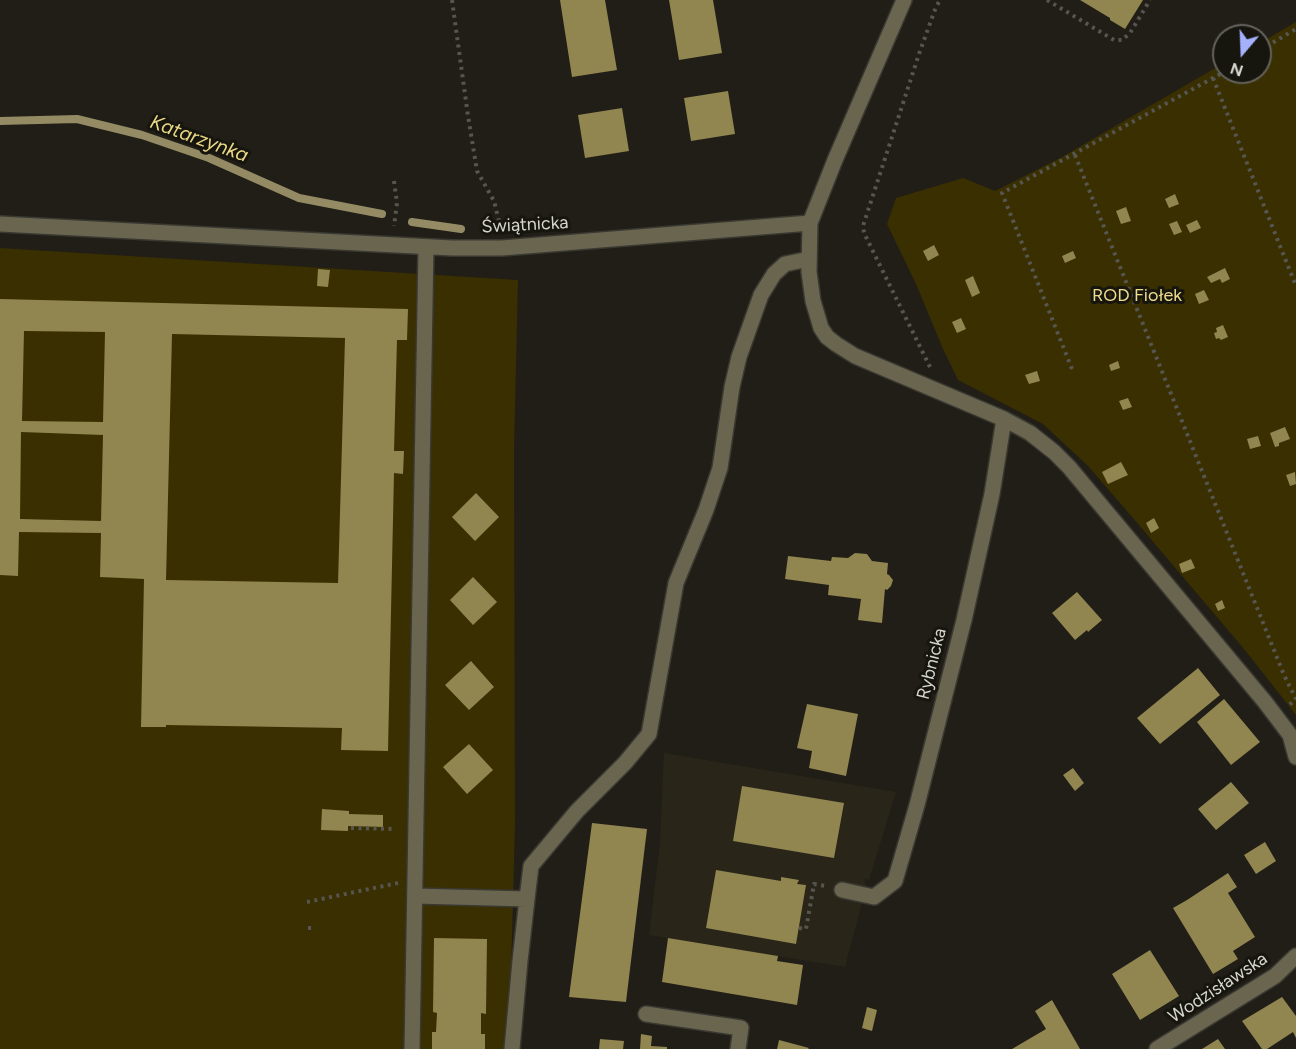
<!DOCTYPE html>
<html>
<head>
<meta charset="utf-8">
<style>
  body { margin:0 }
  #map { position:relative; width:1296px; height:1049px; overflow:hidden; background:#201e17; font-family:Figtree,sans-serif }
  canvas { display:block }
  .north { position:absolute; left:1212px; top:24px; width:60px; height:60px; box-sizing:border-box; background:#16150e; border:2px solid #63625c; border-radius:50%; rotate:199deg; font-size:16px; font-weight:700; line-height:24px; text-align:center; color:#d6d5d0 }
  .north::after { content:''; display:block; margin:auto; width:21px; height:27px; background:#a5b1fc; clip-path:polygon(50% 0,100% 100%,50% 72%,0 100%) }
</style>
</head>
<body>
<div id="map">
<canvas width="1296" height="1049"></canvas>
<div class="north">N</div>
</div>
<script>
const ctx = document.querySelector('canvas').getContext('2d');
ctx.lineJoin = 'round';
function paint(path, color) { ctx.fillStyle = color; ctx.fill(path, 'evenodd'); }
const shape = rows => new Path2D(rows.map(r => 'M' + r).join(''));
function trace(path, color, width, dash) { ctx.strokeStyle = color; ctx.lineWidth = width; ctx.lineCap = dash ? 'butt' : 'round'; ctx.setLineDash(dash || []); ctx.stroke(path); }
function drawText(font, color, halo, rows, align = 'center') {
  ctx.font = font + ' Figtree,sans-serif'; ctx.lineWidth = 6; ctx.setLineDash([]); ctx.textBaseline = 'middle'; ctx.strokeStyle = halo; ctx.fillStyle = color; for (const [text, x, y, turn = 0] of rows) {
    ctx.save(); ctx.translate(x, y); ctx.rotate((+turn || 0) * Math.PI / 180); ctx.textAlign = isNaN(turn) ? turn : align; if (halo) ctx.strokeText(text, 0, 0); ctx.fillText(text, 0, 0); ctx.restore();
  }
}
paint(shape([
  [664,753,896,792,869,880,864,879,866,885,864,895,845,967,649,935,660,844]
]), '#292619');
paint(shape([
  [1296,22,1296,715,1244,649,1133,518,1088,466,1043,424,958,380,943,349,916,284,887,224,896,198,963,178,995,191,1062,157,1224,63,1224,72,1260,72,1260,43],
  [0,248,518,280,514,451,515,825,509,1049,0,1049]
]), '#392f00');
trace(shape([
  [0,121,77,119,142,135,209,158,299,198,382,214],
  [412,222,461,229]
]), '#948b64', 8);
paint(shape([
  [560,0,605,0,617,70,572,77],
  [669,0,713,0,722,53,679,60],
  [1080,0,1143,0,1125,29,1110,20,1110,18],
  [728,91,735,134,691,141,684,98],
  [622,108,629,151,585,158,578,115],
  [1175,194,1179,204,1169,208,1165,199],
  [1126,207,1131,221,1121,224,1116,211],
  [1197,220,1201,228,1190,233,1186,225],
  [1177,221,1182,232,1174,235,1169,224],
  [934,245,939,255,928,261,923,251],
  [1073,251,1076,258,1065,263,1062,256],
  [1225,268,1230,279,1222,283,1220,279,1211,283,1207,277],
  [318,269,330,270,328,287,317,286],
  [973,276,980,293,972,297,965,280],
  [1204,290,1209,300,1199,304,1195,294],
  [0,299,408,309,407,340,397,340,394,451,404,451,403,474,394,473,388,751,341,750,342,728,166,725,166,727,141,727,144,579,100,577,101,533,19,532,18,576,0,575],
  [24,331,105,332,103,422,22,421],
  [172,334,345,338,338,583,166,580],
  [21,432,103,435,101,521,20,519],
  [961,318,966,329,957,333,952,322],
  [1223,325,1228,337,1221,340,1219,338,1216,339,1214,333,1217,332,1216,328],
  [1118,361,1120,368,1111,371,1109,365],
  [1037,371,1040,381,1029,384,1025,375],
  [1128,398,1132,407,1123,410,1119,401],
  [1285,427,1290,439,1279,443,1279,446,1275,447,1270,433],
  [1258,436,1261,446,1250,449,1247,439],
  [1121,462,1128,475,1108,484,1102,472],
  [1295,472,1296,484,1290,486,1286,475],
  [476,493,499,517,475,541,452,517],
  [1154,518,1159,528,1151,533,1146,523],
  [855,553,867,554,872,561,888,563,887,574,889,575,893,580,891,586,887,590,885,589,882,623,858,620,861,599,828,595,829,585,785,579,788,556,831,561,832,557,848,558],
  [1191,559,1195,568,1182,573,1179,564],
  [473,577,497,602,473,625,450,600],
  [1077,592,1102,620,1088,632,1087,630,1075,640,1052,613],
  [1222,600,1225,608,1218,611,1215,604],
  [471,661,494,687,469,710,445,685],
  [1198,668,1220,695,1160,744,1137,718],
  [1224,699,1260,742,1231,765,1197,722],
  [807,704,858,714,846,776,809,768,812,751,797,748],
  [469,744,493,770,467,794,443,767],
  [1073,768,1084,783,1075,791,1063,775],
  [1231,782,1249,803,1216,830,1198,809],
  [742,786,844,803,834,858,733,841],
  [322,809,349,811,349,814,383,815,383,827,348,826,348,831,321,830],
  [592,823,647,829,626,1002,569,997],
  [1265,842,1276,861,1256,874,1244,855],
  [716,870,781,881,781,877,799,880,797,884,806,885,796,944,706,928],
  [1228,873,1237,887,1228,893,1255,937,1233,951,1238,959,1213,974,1173,908,1187,900],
  [434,938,487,939,486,1014,481,1013,481,1034,485,1034,485,1049,432,1049,432,1032,436,1032,437,1013,433,1012],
  [668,938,778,956,777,961,803,965,797,1005,662,982],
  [1150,950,1179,996,1140,1020,1112,974],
  [1282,997,1296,1016,1296,1038,1293,1032,1267,1049,1262,1049,1242,1021],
  [1052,1000,1080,1049,1012,1049,1046,1029,1035,1011],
  [867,1007,877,1010,872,1031,862,1028],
  [641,1034,652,1036,651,1046,667,1047,667,1049,640,1049],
  [600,1039,624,1041,623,1049,599,1049],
  [1218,1039,1225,1049,1202,1049],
  [779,1040,809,1048,808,1049,777,1049]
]), '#918550');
const minor = shape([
  [904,0,835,160,810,223,809,272,813,301,821,328,827,337,836,344,855,356,1004,419,1030,433,1054,452,1069,467,1265,702,1290,735,1296,757],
  [0,224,452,248,502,248,810,223],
  [842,890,874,897,895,881,917,805,964,620,992,494,1004,419],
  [415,896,527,899,531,866,577,811,625,763,649,734,676,583,706,510,720,468,732,387,739,357,761,295,774,274,785,264,809,259],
  [646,1014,741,1028,738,1049],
  [412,1049,426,247],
  [512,1049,520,961,527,899],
  [1157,1049,1275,976,1296,956]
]);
trace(minor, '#393831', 18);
trace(shape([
  [452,0,468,116,477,171,494,201,501,229],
  [1047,0,1114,40,1122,40,1130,33,1150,0],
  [1260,50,1296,29],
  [1213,78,1296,286],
  [1075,155,1284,675,1296,699,1289,705],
  [394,181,397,203,394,226],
  [930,367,864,233,863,226,920,51,936,7,940,0],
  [1072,369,1002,193,1224,72],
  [351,828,396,829],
  [307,902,398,883],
  [308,928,315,928],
  [799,928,806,929,814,884,826,886]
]), '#57554f', 4, [3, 4.5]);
trace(minor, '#69654f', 15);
drawText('18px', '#d6d5d0', '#16150e', [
  ["Świątnicka",525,225,-3],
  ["Rybnicka",932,664,-76],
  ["Wodzisławska",1218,988,-33]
]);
drawText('18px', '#efdc8a', '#16150e', [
  ["ROD Fiołek",1137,296]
]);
drawText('italic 20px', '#ead786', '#16150e', [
  ["Katarzynka",199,139,20]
]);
</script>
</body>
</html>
